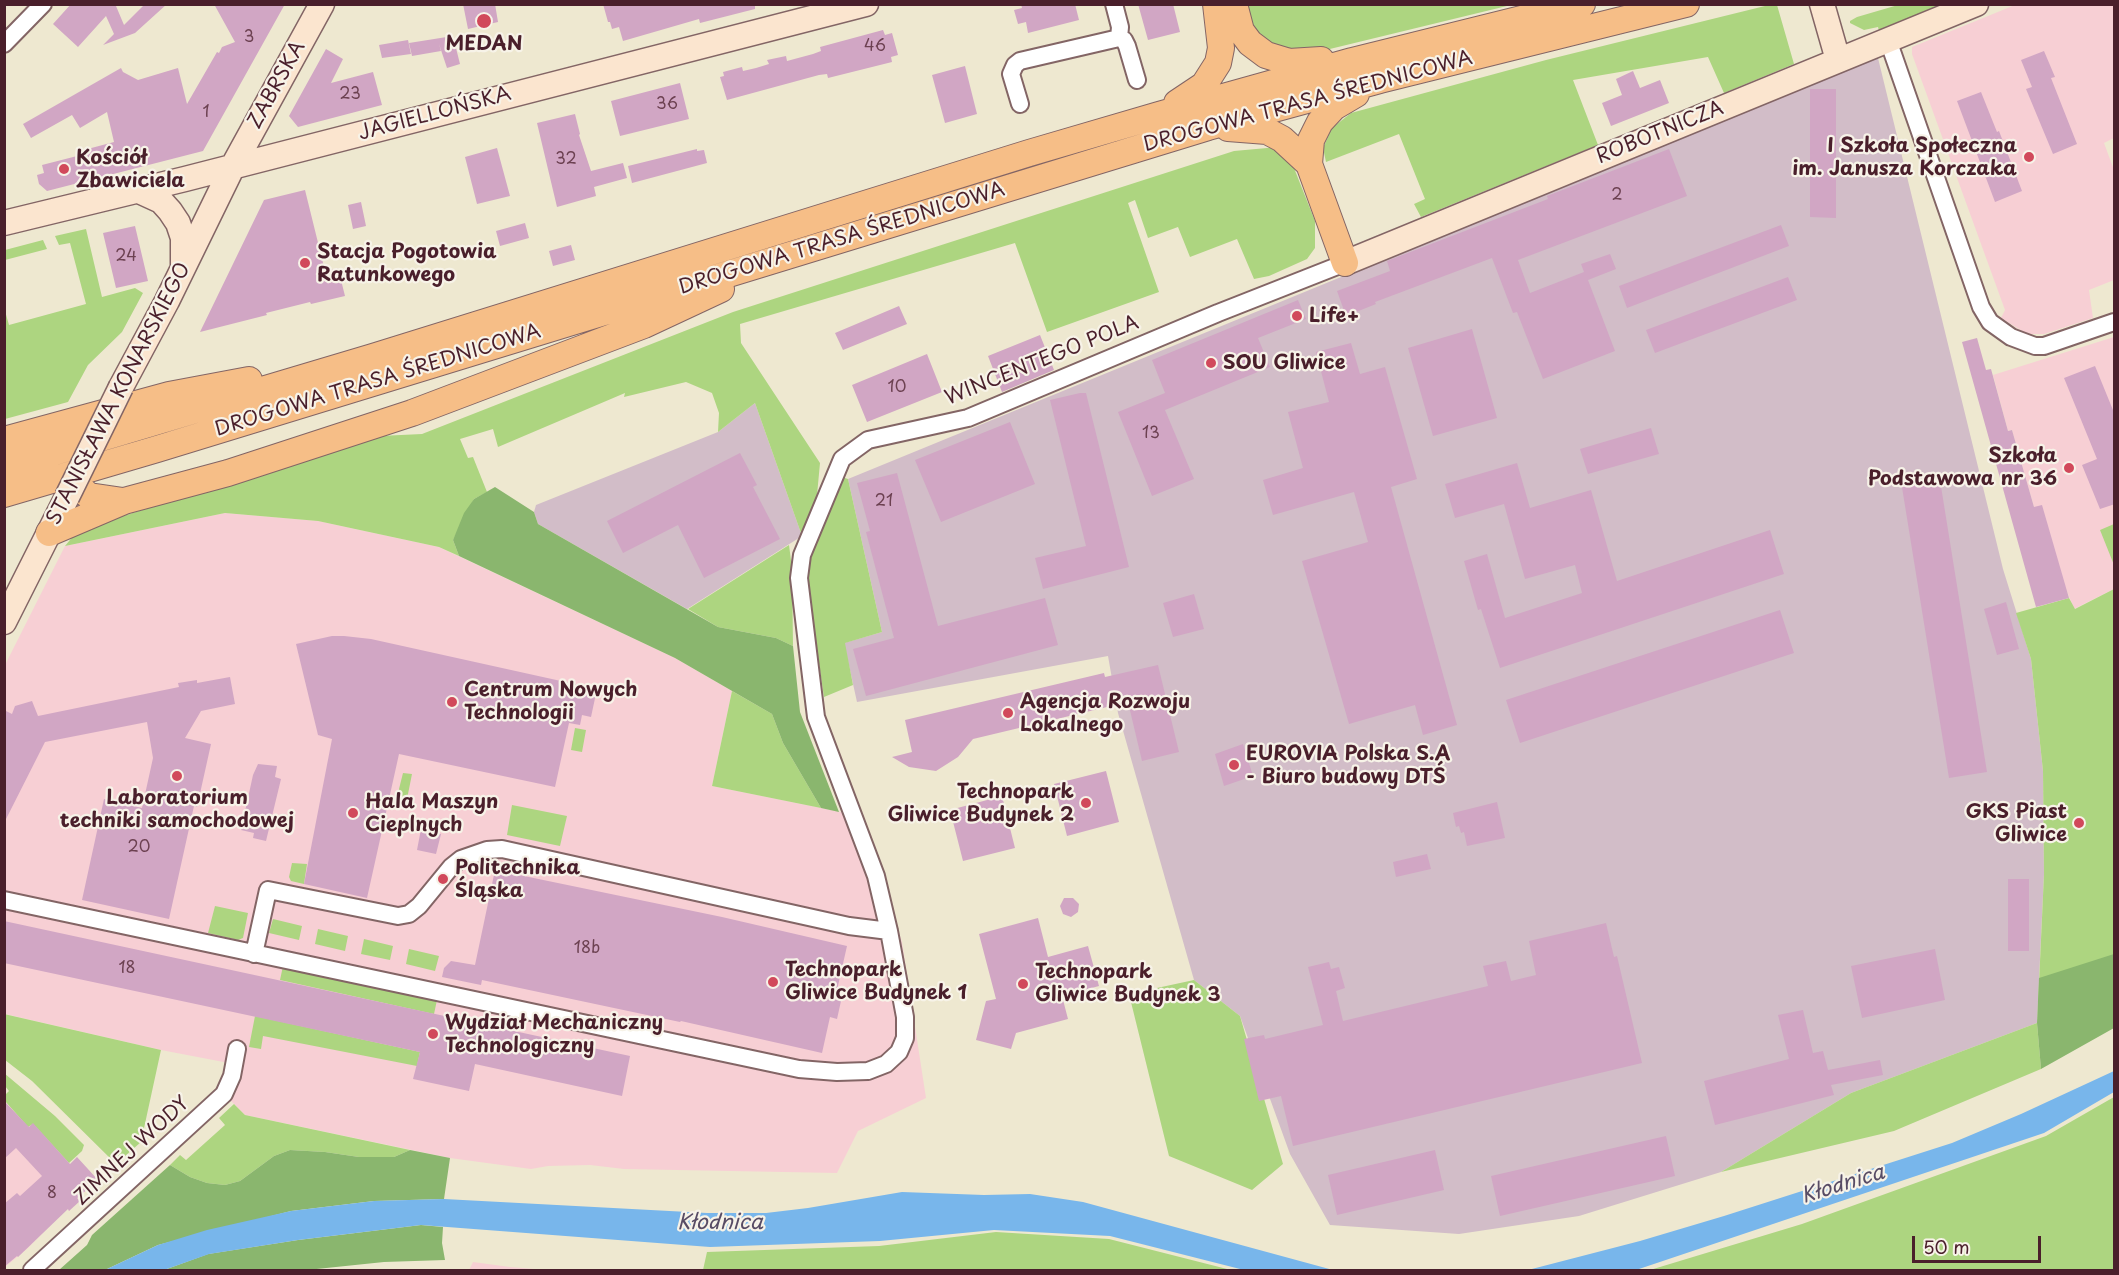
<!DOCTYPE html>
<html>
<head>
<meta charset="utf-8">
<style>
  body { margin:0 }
  #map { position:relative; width:2119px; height:1275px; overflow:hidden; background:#eee8d0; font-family:"Playpen Sans",sans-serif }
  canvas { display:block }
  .frame { position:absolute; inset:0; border:6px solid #4a1f2b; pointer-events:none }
  .scale { position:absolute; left:1912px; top:1236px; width:129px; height:27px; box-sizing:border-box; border:3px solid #4a1f2b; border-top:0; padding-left:8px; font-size:18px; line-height:21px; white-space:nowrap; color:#4a1f2b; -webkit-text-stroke:4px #f7f3e8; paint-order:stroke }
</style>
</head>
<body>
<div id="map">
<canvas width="2119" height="1275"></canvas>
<div class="frame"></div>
<div class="scale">50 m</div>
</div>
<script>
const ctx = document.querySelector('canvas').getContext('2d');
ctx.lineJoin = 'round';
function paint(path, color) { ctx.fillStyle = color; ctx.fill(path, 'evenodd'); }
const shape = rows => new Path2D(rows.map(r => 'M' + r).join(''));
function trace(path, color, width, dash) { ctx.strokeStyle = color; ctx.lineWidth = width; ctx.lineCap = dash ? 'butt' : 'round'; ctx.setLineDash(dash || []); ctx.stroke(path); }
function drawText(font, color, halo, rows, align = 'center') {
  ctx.font = font + ' "Playpen Sans",sans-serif'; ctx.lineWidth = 4.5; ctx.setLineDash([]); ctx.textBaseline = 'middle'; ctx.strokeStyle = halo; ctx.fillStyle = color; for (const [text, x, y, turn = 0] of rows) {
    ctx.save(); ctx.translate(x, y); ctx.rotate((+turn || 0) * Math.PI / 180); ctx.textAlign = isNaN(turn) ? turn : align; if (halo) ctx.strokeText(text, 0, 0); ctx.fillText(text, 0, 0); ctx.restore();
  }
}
paint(shape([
  [2015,5,2114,5,2114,138,2104,143,2114,170,2114,280,2089,290,2093,318,2044,334,2027,334,2001,318,2005,310,1912,54,1912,47],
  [2114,337,2114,589,2074,609,2034,507,2012,430,2008,431,1993,375],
  [225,513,318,521,439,547,675,658,732,691,712,786,861,816,902,942,926,1098,858,1131,837,1173,624,1169,590,1165,548,1166,531,1169,450,1158,245,1115,224,1094,234,1064,161,1050,5,1014,4,667,65,546],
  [5,1101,28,1127,33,1123,70,1164,98,1180,78,1198,69,1211,67,1208,28,1248,5,1267],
  [473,1262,510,1267,547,1270,469,1270]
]), '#f7cfd4');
paint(shape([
  [1877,54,2003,569,2031,659,2043,771,2044,874,2037,1023,1851,1093,1721,1172,1579,1216,1459,1234,1330,1225,1290,1154,1240,1016,1194,980,1118,713,1108,656,857,702,844,643,882,632,848,479,1346,275],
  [755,403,802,536,687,609,538,524,534,512,536,505,718,432]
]), '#d2bdc8');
paint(shape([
  [1244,4,1511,5,1301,56,1261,45],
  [1769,5,1777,5,1794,64,1724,93,1708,57,1573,80,1598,145,1421,217,1414,204,1425,199,1399,134,1326,162,1323,148,1332,128,1351,113,1546,60],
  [1898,5,1942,5,1879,31,1878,27,1864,30,1850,23,1850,21,1857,17],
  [1278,147,1292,163,1315,221,1315,248,1307,259,1269,276,1254,279,1237,239,1190,257,1178,227,1148,238,1135,200,1128,203,1159,292,1047,332,1015,243,740,324,741,343,820,463,817,495,802,536,755,403,718,432,719,413,712,393,686,382,624,397,625,393,498,447,493,429,460,439,468,458,473,457,487,492,474,499,453,540,459,556,439,547,318,521,225,513,65,546,78,530,380,436,422,434,733,312,1234,151],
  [86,229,102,297,135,288,143,293,122,332,88,365,68,402,5,419,5,311,9,325,86,304,70,243,59,245,55,236],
  [43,240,47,249,5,260,5,250],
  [842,477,848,479,882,632,845,643,853,685,824,697,806,576,817,534],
  [2114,524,2114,565,2100,530],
  [789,545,792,568,793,646,776,638,718,627,688,609],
  [2114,589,2114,975,2038,1005,2044,874,2043,771,2031,659,2016,613,2069,598,2075,609],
  [732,691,772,714,783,743,821,808,712,786],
  [575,728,586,730,582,752,571,750],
  [403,773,412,774,407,799,402,798,398,793],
  [512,805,567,816,560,846,507,835],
  [292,863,307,864,304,884,291,881,289,877],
  [215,906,248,913,243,938,238,940,208,933],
  [273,919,302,926,299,940,269,933],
  [318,929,348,936,345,951,315,944],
  [364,939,393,946,390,960,361,954],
  [409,949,439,956,435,971,406,964],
  [283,966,437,1000,434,1014,280,980],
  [1194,980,1240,1016,1283,1164,1252,1190,1169,1156,1129,994],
  [4,1014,161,1050,141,1142,116,1164,32,1081,5,1060],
  [255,1016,420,1052,417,1066,263,1036,261,1049,249,1047],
  [2037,1023,2041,1069,1894,1131,1721,1172,1851,1093],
  [4,1073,55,1116,84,1145,82,1151,69,1163,33,1124,28,1127,5,1101,5,1095,9,1091,5,1086],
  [2114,1097,2114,1270,1650,1270,1802,1224,2046,1136],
  [234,1104,245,1115,410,1150,394,1157,359,1157,325,1152,290,1150,274,1156,240,1181,225,1185,207,1183,190,1177,170,1165,180,1155,186,1160,225,1125,219,1118],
  [996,1232,1109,1239,1231,1270,703,1270,707,1252,879,1246]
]), '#add580');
paint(shape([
  [495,487,534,512,538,524,718,627,776,638,793,646,800,712,839,812,821,808,783,743,772,714,675,658,459,556,453,540,464,513,474,499],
  [2114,954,2114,1028,2041,1069,2037,1023,2039,978],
  [290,1150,325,1152,359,1157,394,1157,410,1150,450,1158,444,1199,374,1201,291,1211,158,1245,105,1270,59,1270,87,1245,92,1235,170,1165,190,1177,207,1183,225,1185,240,1181,274,1156],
  [421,1225,443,1227,442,1243,445,1260,384,1262,307,1270,164,1270,208,1254,298,1240]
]), '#8ab66e');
paint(shape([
  [2114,1071,2114,1092,2044,1133,1636,1270,1528,1270,1640,1241,1724,1216,1952,1143,2021,1114],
  [902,1192,984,1195,1030,1194,1083,1202,1333,1270,1244,1270,1110,1236,994,1230,880,1241,710,1247,421,1225,298,1240,209,1254,164,1270,105,1270,158,1245,207,1230,291,1211,374,1201,444,1199,707,1213,766,1213,808,1208]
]), '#78b6eb');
paint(shape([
  [71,4,117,4,116,6,124,25,145,4,167,4,135,33,103,45,114,34,106,16,78,47,53,24],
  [214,4,285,4,203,151,47,191,39,184,37,175,44,173,42,165,81,155,80,151,114,142,107,112,80,128,72,115,31,138,23,124,121,68,123,72,138,80,178,68,187,104,217,52,219,53,222,47,235,42],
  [463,4,495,4,498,22,468,29],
  [603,4,755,4,755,9,700,23,699,19,623,41,619,27,612,29,610,22,608,22],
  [1021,4,1075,4,1079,20,1028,33,1026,22,1018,24,1014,10,1022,8],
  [1138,4,1173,4,1180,32,1148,40],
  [883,30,885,35,892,33,898,55,891,57,892,62,828,78,827,74,819,75,727,100,720,77,724,76,723,72,742,67,743,71,756,68,769,64,767,60,786,56,787,61,813,54,821,51,820,47],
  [453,36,460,64,447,68,439,44,441,51,412,56,409,43],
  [408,40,411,54,382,58,379,45],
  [326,49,343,59,331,83,373,72,382,105,298,127,289,116],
  [2044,51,2055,77,2051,78,2077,144,2053,154,2026,89,2032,87,2021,60],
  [965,66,977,114,945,123,932,75],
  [1633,71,1640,88,1660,80,1669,103,1611,126,1602,103,1622,95,1616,79],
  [680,83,689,119,620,136,611,101],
  [1810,89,1836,89,1836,218,1810,217],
  [1981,92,1997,132,1999,131,2022,191,1995,202,1957,101],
  [575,114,580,134,579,135,591,171,623,163,627,178,594,187,596,196,557,207,537,123],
  [497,148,510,196,477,204,465,157],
  [697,149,697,151,704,150,707,163,632,183,628,166],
  [1669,149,1687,196,1518,260,1530,293,1584,272,1581,264,1610,254,1616,269,1588,280,1615,351,1543,379,1517,312,1513,313,1492,258,1375,302,1376,304,1346,316,1337,291,1390,271,1387,261,1548,199,1547,196],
  [305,190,325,271,338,268,345,296,311,304,310,302,266,313,267,315,200,332,264,200],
  [361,202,366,226,353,229,348,205],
  [525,223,529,238,500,246,496,231],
  [1781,225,1789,246,1627,308,1619,286],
  [135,226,148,281,116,288,103,233],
  [571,245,575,260,553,266,549,251],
  [1788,277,1797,300,1655,353,1646,330],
  [1298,300,1306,319,1258,338,1270,367,1165,410,1194,479,1152,496,1118,412,1165,393,1152,360],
  [899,306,907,324,843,350,835,333],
  [1472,329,1497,418,1433,436,1408,348],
  [1040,335,1054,370,1002,392,988,356],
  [1977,338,1986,370,1991,369,2008,431,2012,430,2034,507,2042,505,2069,598,2036,607,1962,342],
  [1351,343,1360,374,1385,367,1417,479,1391,487,1457,725,1423,735,1415,705,1349,724,1302,561,1368,542,1354,492,1273,515,1263,480,1303,468,1288,412,1329,402,1316,352],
  [927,354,942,392,867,422,852,385],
  [2095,366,2115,415,2115,504,2100,509,2082,465,2097,459,2064,378],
  [1080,393,1086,393,1129,567,1043,589,1035,558,1086,546,1050,400],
  [1010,422,1035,484,941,522,915,460],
  [1651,428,1659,454,1588,474,1580,449],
  [740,453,757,485,753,487,780,539,704,578,678,525,623,553,607,521],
  [1517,463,1530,508,1591,490,1617,581,1770,530,1784,574,1500,668,1481,609,1478,610,1464,561,1487,554,1505,618,1582,593,1575,565,1525,579,1504,504,1455,518,1445,484],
  [897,473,938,626,1045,598,1058,645,866,696,853,649,894,638,866,532,870,531,857,483],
  [1939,474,1987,772,1949,778,1901,481],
  [1194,594,1204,629,1173,637,1163,603],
  [2006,602,2019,649,1997,655,1984,609],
  [1780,610,1794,653,1520,743,1506,700],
  [332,636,344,636,371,639,597,689,591,717,582,715,580,725,569,723,555,787,399,754,367,898,304,884,332,739,318,735,296,644],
  [1158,665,1179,752,1142,761,1128,702,973,739,958,757,936,771,909,767,892,757,912,752,905,720,1104,673,1105,677],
  [230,677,235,704,201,711,185,738,211,744,197,807,194,806,169,919,82,900,104,799,142,808,153,758,147,722,45,742,4,823,4,710,12,714,15,706,32,701,38,716,179,687,178,683,197,680,197,683],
  [1243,744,1253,776,1224,786,1215,754],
  [258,764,277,766,275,777,281,779,266,841,253,838,254,833,241,830,253,775],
  [1106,771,1119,822,1067,836,1054,784],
  [1002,796,1015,848,963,861,950,810],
  [1497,802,1505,838,1467,846,1464,832,1461,833,1459,826,1456,827,1453,813],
  [421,829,441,834,436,854,417,850],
  [1427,854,1431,869,1396,877,1393,862],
  [495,870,722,917,847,946,835,999,841,1001,837,1019,830,1017,822,1053,681,1021,680,1022,482,980,481,985,442,977,444,968,451,961,475,965],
  [2008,879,2029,879,2029,951,2008,951],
  [1064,898,1073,898,1079,904,1078,912,1071,917,1063,914,1060,906],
  [1038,918,1048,957,1088,946,1099,986,1062,996,1068,1019,1016,1033,1011,1049,976,1040,986,1001,996,999,979,934],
  [4,921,630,1056,622,1096,475,1064,469,1091,413,1079,420,1052,4,963],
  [1606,923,1614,957,1617,956,1642,1063,1293,1146,1281,1096,1259,1101,1244,1039,1264,1035,1265,1039,1323,1025,1308,967,1329,962,1331,969,1339,967,1345,988,1336,991,1343,1021,1488,986,1483,966,1506,961,1511,981,1536,975,1529,941],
  [1935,949,1945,1000,1862,1018,1851,966],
  [1803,1010,1813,1053,1823,1051,1828,1070,1880,1060,1883,1075,1831,1085,1834,1095,1715,1125,1704,1081,1789,1059,1778,1015],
  [4,1101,29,1127,33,1123,70,1164,77,1157,98,1180,77,1198,80,1201,69,1211,68,1209,18,1257,17,1256,4,1267,4,1204,17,1193,20,1196,42,1176,16,1148,4,1159],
  [1666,1136,1675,1176,1500,1216,1491,1176],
  [1435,1150,1444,1190,1337,1215,1328,1175]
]), '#d1a6c4');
const street = shape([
  [1114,4,1120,27,1119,38],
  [1888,40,1981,307,1990,322,2011,337,2035,346,2044,346,2114,322],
  [4,44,43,4],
  [1020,104,1011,74,1015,65,1020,61,1119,38,1124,40,1127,46,1137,80],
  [4,900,799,1069,837,1072,868,1071,886,1064,899,1052,905,1038,905,1017,889,931,876,876,816,717,799,578,802,555,842,459,868,440,968,418,1218,313,1345,263],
  [254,954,268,890,398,916,409,914,419,906,451,867,461,859,487,850,502,849,849,926,889,931],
  [32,1270,224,1094,232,1076,237,1049]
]);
const secondary = shape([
  [1822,4,1838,60],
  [137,190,161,201,170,211,178,223,183,238,183,265],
  [4,223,185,179,866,4],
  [1345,263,1976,4],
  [121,387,167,301,233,166,322,4],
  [4,622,67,497]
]);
const primary = shape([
  [1234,4,1241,31,1250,43,1266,55,1289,62,1321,60],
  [1177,103,1204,85,1218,63,1221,48,1216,4],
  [1228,128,1267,131,1282,139,1309,164],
  [1345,263,1309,164,1311,140,1320,122,1334,107,1356,94],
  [4,440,169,395,249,380],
  [4,467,373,357,1029,153,1159,115,1352,61,1582,4],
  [76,479,78,486,89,496,123,501],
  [4,494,157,449,1208,127,1380,80,1686,4],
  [49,533,124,501,228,473,412,413,644,325,721,289]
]);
trace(street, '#836565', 20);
trace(secondary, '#836565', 27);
trace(primary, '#836565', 28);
trace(street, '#fff', 16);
trace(secondary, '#fbe5cf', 24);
trace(primary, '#f6be87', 26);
const secondaryBridge = shape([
  [67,497,121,387]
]);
trace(secondaryBridge, '#836565', 27, []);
trace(secondaryBridge, '#fbe5cf', 24);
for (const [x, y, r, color] of [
  [484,21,8,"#d1495b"],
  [2029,157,6,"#d1495b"],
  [64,169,6,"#d1495b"],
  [305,263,6,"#d1495b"],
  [1297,316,6,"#d1495b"],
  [1211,363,6,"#d1495b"],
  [2069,468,6,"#d1495b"],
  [452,702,6,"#d1495b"],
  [1008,713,6,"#d1495b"],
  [1234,765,6,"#d1495b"],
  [177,776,6,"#d1495b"],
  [1086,803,6,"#d1495b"],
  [353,813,6,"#d1495b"],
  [2079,823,6,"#d1495b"],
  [443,879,6,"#d1495b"],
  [773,982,6,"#d1495b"],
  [1023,984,6,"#d1495b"],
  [433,1034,6,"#d1495b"]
]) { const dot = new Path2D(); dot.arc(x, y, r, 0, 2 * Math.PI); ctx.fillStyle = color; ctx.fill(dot); trace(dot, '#f7f3e8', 2); }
drawText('16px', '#6c4151', null, [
  ["3",249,38],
  ["46",875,47],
  ["23",350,95],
  ["36",667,105],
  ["1",206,113],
  ["32",566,160],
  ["2",1617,196],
  ["24",126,257],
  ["10",897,388],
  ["13",1151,434],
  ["21",884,502],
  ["20",139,848],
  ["18b",587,949],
  ["18",127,969],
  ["8",52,1194]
]);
drawText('bold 20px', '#4a1f2b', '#f7f3e8', [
  ["MEDAN",484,44,"center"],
  ["I Szkoła Społeczna",2017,146,"right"],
  ["im. Janusza Korczaka",2017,169,"right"],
  ["Kościół",76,158],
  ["Zbawiciela",76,181],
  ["Stacja Pogotowia",317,252],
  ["Ratunkowego",317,275],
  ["Life+",1309,316],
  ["SOU Gliwice",1223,363],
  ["Szkoła",2057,456,"right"],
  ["Podstawowa nr 36",2057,479,"right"],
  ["Centrum Nowych",464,690],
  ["Technologii",464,713],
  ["Agencja Rozwoju",1020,702],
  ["Lokalnego",1020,725],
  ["EUROVIA Polska S.A",1246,754],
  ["- Biuro budowy DTŚ",1246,777],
  ["Technopark",1074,792,"right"],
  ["Gliwice Budynek 2",1074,815,"right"],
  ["Laboratorium",177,798,"center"],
  ["techniki samochodowej",177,821,"center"],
  ["Hala Maszyn",365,802],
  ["Cieplnych",365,825],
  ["GKS Piast",2067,812,"right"],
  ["Gliwice",2067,835,"right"],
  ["Politechnika",455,868],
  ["Śląska",455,891],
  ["Technopark",785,970],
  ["Gliwice Budynek 1",785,993],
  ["Technopark",1035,972],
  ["Gliwice Budynek 3",1035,995],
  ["Wydział Mechaniczny",445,1023],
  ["Technologiczny",445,1046]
], 'left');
drawText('20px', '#4a1f2b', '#f7f3e8', [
  ["ZABRSKA",277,85,-61],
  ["DROGOWA TRASA ŚREDNICOWA",1308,102,-15],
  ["JAGIELLOŃSKA",435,114,-15],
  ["ROBOTNICZA",1660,133,-22],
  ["DROGOWA TRASA ŚREDNICOWA",842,239,-17],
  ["WINCENTEGO POLA",1042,361,-22],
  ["DROGOWA TRASA ŚREDNICOWA",378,381,-17],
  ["STANISŁAWA KONARSKIEGO",119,394,-63],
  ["ZIMNEJ WODY",132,1151,-43]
]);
drawText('italic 21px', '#584c65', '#f7f3e8', [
  ["Kłodnica",1843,1185,-17],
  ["Kłodnica",720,1223]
]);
</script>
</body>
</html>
